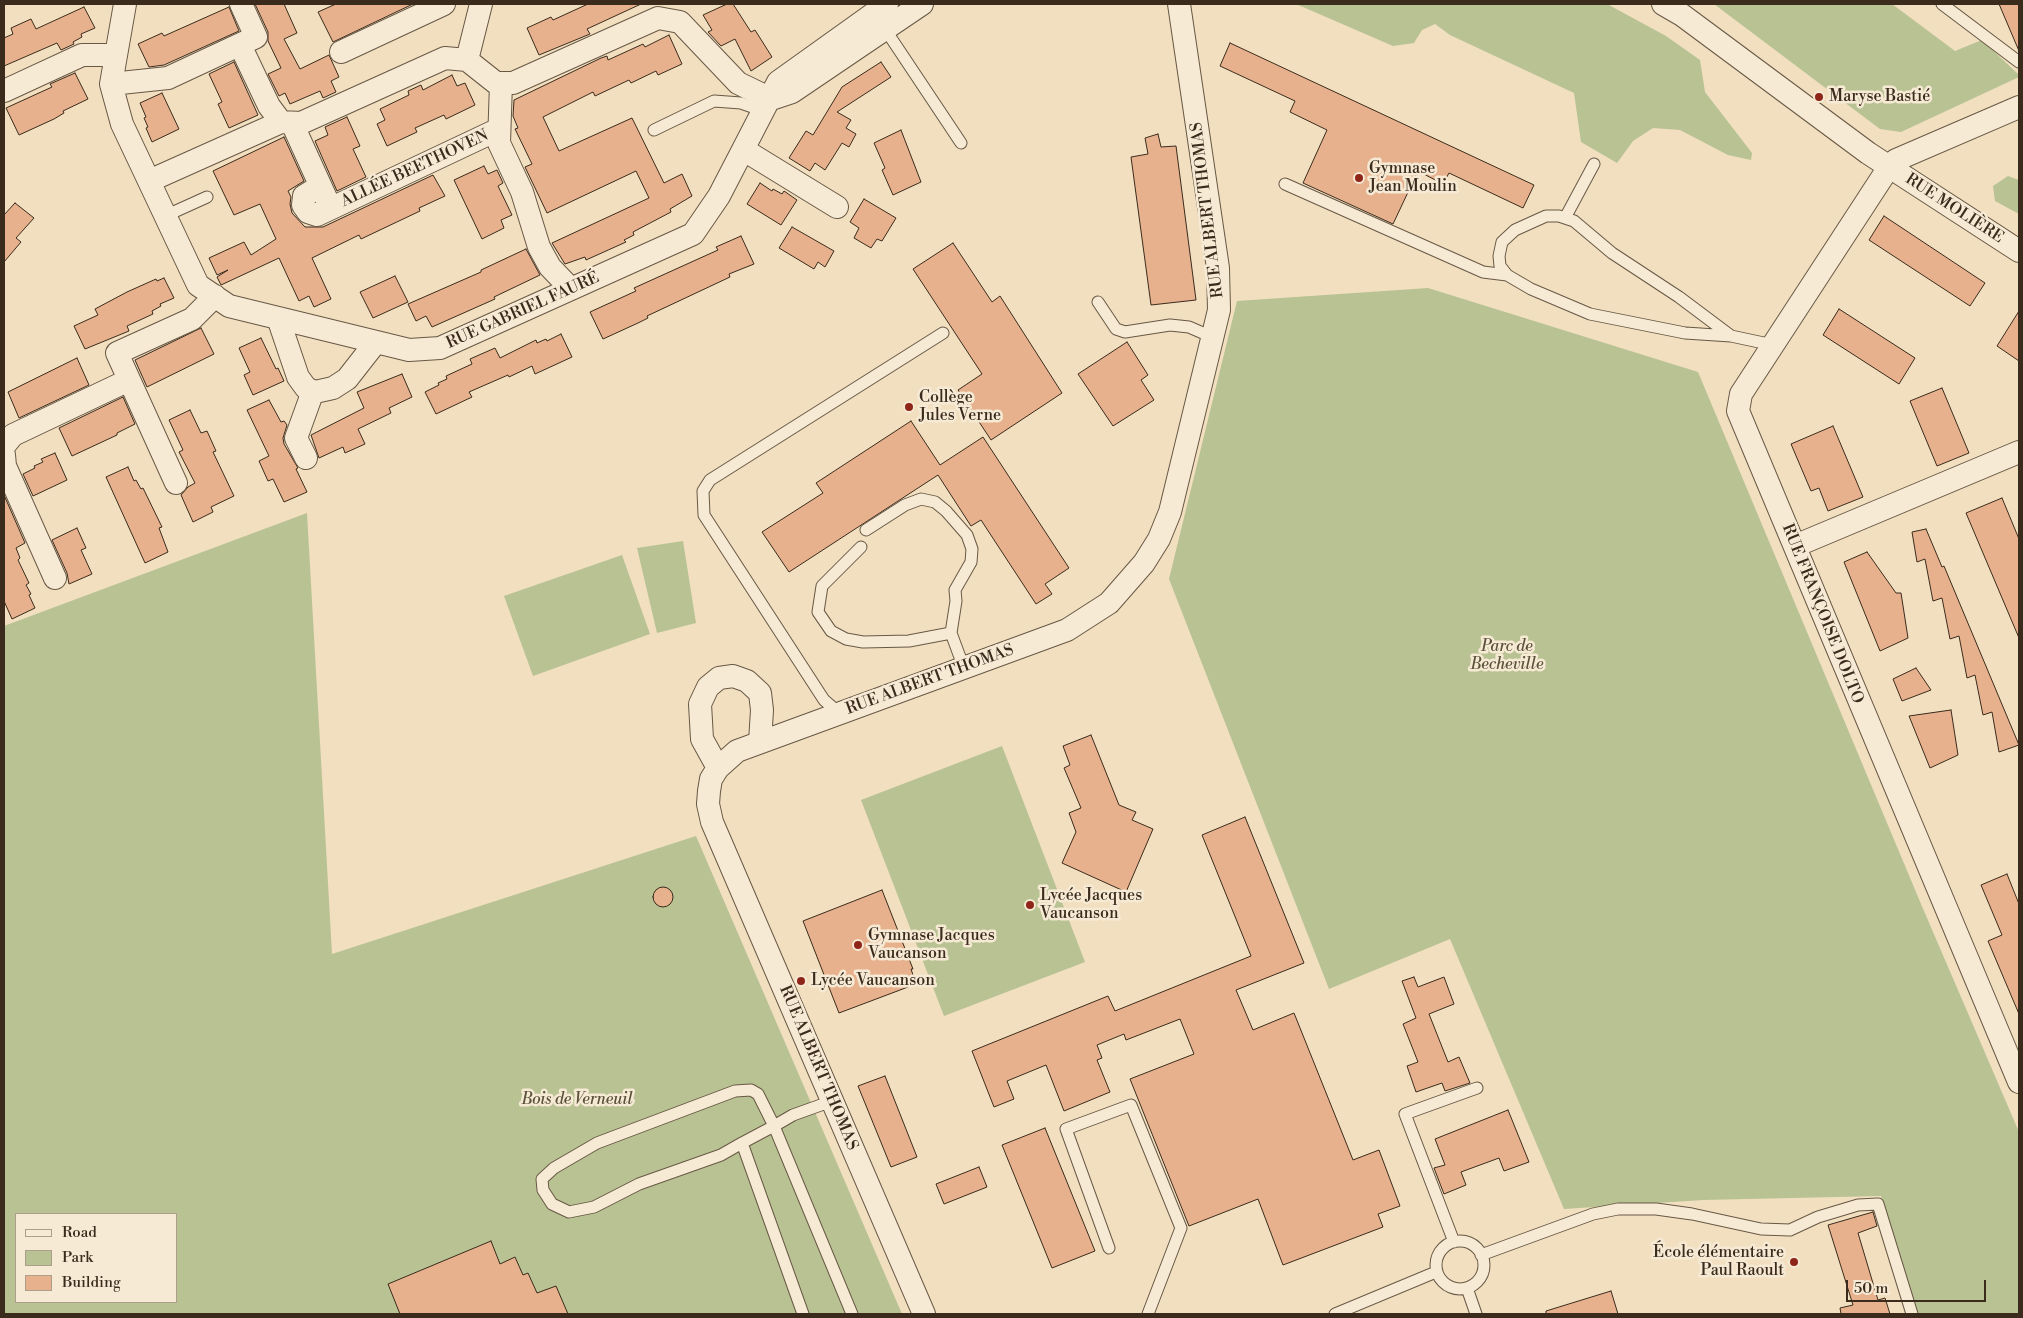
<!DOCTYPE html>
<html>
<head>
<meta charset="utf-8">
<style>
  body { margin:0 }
  #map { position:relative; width:2023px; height:1318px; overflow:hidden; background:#f1dfbf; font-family:"Libre Bodoni",serif }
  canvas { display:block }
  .frame { position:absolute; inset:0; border:5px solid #3a2b1c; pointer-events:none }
  .legend { position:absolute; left:15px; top:1213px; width:162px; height:90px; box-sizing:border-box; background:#f6ead5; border:1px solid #ab9e8b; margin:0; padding:6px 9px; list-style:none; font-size:15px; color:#3a2b1c }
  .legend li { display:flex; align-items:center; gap:10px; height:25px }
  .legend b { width:25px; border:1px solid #ab9e8b }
  .scale { position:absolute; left:1846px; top:1280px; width:140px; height:22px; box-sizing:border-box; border:2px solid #3a2b1c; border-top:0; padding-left:6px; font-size:15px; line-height:18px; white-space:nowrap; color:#3a2b1c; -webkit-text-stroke:4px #f6ead5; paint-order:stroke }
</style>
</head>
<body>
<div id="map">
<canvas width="2023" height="1318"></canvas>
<div class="frame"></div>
<ul class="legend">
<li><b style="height:6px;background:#f6ead5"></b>Road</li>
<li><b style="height:14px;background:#b8c293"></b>Park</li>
<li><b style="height:14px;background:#e7b18e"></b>Building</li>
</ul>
<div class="scale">50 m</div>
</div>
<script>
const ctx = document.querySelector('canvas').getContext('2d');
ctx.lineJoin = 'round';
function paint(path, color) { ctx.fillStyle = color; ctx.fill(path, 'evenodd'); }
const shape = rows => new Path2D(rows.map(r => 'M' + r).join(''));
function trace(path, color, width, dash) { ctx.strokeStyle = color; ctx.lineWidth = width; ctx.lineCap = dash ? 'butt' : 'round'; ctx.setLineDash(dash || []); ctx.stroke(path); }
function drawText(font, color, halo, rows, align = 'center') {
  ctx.font = font + ' "Libre Bodoni",serif'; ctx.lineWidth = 5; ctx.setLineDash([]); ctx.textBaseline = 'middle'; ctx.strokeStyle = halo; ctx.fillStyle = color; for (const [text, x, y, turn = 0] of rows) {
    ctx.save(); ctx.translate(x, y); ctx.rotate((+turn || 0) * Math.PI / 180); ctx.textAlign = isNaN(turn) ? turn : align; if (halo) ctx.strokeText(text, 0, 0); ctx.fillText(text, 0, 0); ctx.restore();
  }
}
paint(shape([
  [1296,4,1607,4,1666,36,1700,60,1705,92,1752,153,1751,160,1728,155,1680,130,1653,128,1633,141,1617,163,1581,142,1574,93,1450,35,1435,24,1422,30,1414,43,1393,46],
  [1714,4,1892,4,1955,51,1982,40,2019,75,2019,77,1901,132,1880,129],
  [2008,176,2019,180,2019,214,1995,201,1993,186],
  [1428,288,1698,372,1921,904,2019,1132,2019,1314,1913,1314,1881,1196,1703,1200,1564,1209,1450,939,1329,989,1169,579,1237,301],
  [307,513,332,954,696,836,902,1314,4,1314,4,626],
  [16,1214,176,1214,176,1302,16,1302],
  [683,541,696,623,657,633,637,548],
  [622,555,650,634,533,676,504,596],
  [1002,746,1085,962,944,1016,861,800]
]), '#b8c293');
const building = shape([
  [255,4,284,4,297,33,284,39,300,69,329,55,339,77,331,81,336,92,323,98,320,91,290,104,285,93,279,96,268,74,281,68,268,41,268,32,255,4],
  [336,4,413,4,333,42,318,12,336,4],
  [588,4,641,4,587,29,590,34,539,55,527,28,551,17,553,20,588,4],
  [727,4,733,4,751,32,755,30,772,57,751,71,735,39,721,46,708,32,712,30,703,15,727,4],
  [1999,4,2019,4,2019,51,1999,4],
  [84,7,95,28,81,34,82,37,73,42,74,44,61,50,57,43,4,66,4,38,13,34,11,28,31,19,36,29,84,7],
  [229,7,239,31,164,65,149,67,138,44,162,33,164,36,229,7],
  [669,35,682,64,658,75,656,71,631,83,629,80,595,96,593,92,543,117,559,151,632,118,664,183,682,174,692,196,670,209,671,212,633,232,634,235,624,240,626,242,586,260,585,257,565,264,552,243,649,198,636,171,547,213,525,167,532,164,515,129,518,128,513,116,514,100,601,58,607,56,608,60,643,44,645,47,669,35],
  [1230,43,1534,185,1523,208,1449,173,1443,184,1418,171,1393,224,1303,183,1327,130,1290,112,1295,101,1220,66,1230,43],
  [234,62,258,115,229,128,218,104,222,102,209,74,234,62],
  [881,62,891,77,837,112,851,120,846,128,856,134,849,147,842,143,825,170,815,163,810,171,789,158,806,131,813,135,842,87,881,62],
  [75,73,88,99,63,111,64,113,54,119,19,135,6,108,52,87,50,84,75,73],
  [452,75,457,86,465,83,475,105,446,119,444,115,415,128,417,132,387,146,377,124,385,120,380,109,409,95,408,91,421,85,423,90,452,75],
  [162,93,179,129,152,142,146,128,148,127,144,118,146,117,140,103,162,93],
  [347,117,360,146,353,149,366,177,337,191,315,141,328,135,325,127,347,117],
  [901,130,921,182,893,195,882,170,885,168,874,143,901,130],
  [1158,134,1161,147,1176,146,1196,300,1151,305,1131,157,1148,154,1145,138,1158,134],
  [284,137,304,181,288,191,291,197,290,204,292,213,305,227,323,227,433,175,445,196,419,208,420,211,361,239,359,235,312,258,331,299,314,307,309,296,299,301,279,258,221,285,217,277,228,270,217,275,209,258,244,242,251,255,276,239,260,204,234,215,213,171,284,137],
  [484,166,488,174,497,170,503,183,498,186,512,215,501,220,504,228,482,239,454,180,484,166],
  [760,183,772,191,773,189,782,194,784,191,797,200,781,225,747,204,760,183],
  [864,199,896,218,882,241,877,239,871,248,854,238,859,228,850,222,864,199],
  [15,203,34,218,16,238,21,242,4,262,4,215,15,203],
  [1884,216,1985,283,1970,306,1869,240,1884,216],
  [792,227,834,251,825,267,818,262,814,269,779,248,792,227],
  [741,236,754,264,729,274,730,277,647,316,648,318,638,323,603,339,590,312,636,291,634,288,718,250,716,247,741,236],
  [953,243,992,302,1000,296,1062,393,991,440,958,390,982,374,913,269,953,243],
  [526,249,540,275,494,297,495,299,432,327,426,316,416,321,408,304,481,272,481,270,526,249],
  [395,276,408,302,373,318,360,292,395,276],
  [164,278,174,298,160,304,161,306,152,311,153,314,127,326,129,331,85,349,74,326,98,315,95,309,127,292,156,279,157,281,164,278],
  [1839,309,1915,358,1899,384,1823,335,1839,309],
  [2019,311,2019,361,1997,346,2019,311],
  [201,328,214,354,147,387,135,360,201,328],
  [561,334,572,357,535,374,532,366,509,377,508,375,469,392,472,397,436,414,425,392,439,385,438,383,447,379,446,376,472,364,470,359,495,348,500,358,536,340,537,343,546,339,547,341,561,334],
  [261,338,276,369,278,368,284,381,253,395,244,375,250,372,239,348,261,338],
  [1127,342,1148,375,1141,380,1154,400,1113,426,1078,374,1127,342],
  [77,358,89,385,19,418,8,392,77,358],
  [402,374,412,397,389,408,391,413,358,429,365,444,345,453,343,447,319,458,311,435,364,408,357,392,402,374],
  [1942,388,1969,453,1937,466,1910,401,1942,388],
  [123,397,135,424,117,433,117,435,72,456,59,428,123,397],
  [269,400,281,422,284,421,287,425,283,438,284,444,298,468,296,469,307,492,284,502,273,479,268,481,259,461,269,456,247,410,269,400],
  [190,410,201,433,207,431,216,451,213,452,234,496,211,507,213,512,193,522,181,495,188,487,195,483,179,452,183,450,169,420,190,410],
  [911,421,940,465,983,437,1069,568,1045,584,1052,594,1036,604,981,520,971,526,938,475,789,572,762,532,823,493,816,483,911,421],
  [1833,426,1863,497,1828,511,1819,488,1811,491,1791,444,1833,426],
  [55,453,67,480,33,496,23,474,35,468,34,466,43,462,41,459,55,453],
  [128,467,134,481,136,480,141,489,143,488,162,527,159,528,168,552,145,563,106,477,128,467],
  [4,495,25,543,16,548,20,558,18,560,29,583,26,585,31,594,29,595,35,608,12,619,4,601,4,495],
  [2002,498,2019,539,2019,638,1966,513,2002,498],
  [77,528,86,548,81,550,92,574,69,584,67,573,52,540,77,528],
  [1926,529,1942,567,1944,566,2019,745,1999,752,1992,712,1983,715,1975,675,1967,678,1959,636,1950,639,1942,598,1933,601,1925,559,1917,562,1912,532,1926,529],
  [1867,552,1896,593,1901,593,1908,638,1880,651,1844,562,1867,552],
  [1916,668,1931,690,1902,701,1893,679,1916,668],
  [1951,710,1958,755,1930,768,1909,716,1951,710],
  [1091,735,1119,805,1136,812,1132,820,1153,829,1126,892,1062,863,1076,832,1069,813,1081,808,1064,768,1070,765,1063,746,1091,735],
  [1245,817,1304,963,1236,990,1253,1030,1294,1013,1353,1160,1379,1150,1400,1206,1378,1214,1383,1227,1283,1265,1258,1199,1189,1226,1130,1079,1194,1054,1180,1019,1126,1040,1124,1034,1097,1045,1102,1058,1097,1060,1110,1092,1064,1111,1046,1065,1007,1081,1014,1099,994,1107,972,1051,1108,996,1115,1011,1251,956,1202,835,1245,817],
  [2007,874,2019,904,2019,1014,1988,941,2002,935,1981,885,2007,874],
  '653 897a10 10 0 1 1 20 0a10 10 0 1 1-20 0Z',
  [882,890,913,969,911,969,916,984,839,1013,803,921,882,890],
  [1414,977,1418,987,1444,977,1454,1004,1429,1014,1448,1062,1459,1057,1470,1083,1445,1091,1442,1083,1416,1092,1407,1066,1418,1062,1403,1024,1416,1018,1402,981,1414,977],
  [885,1076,917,1157,891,1167,858,1086,885,1076],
  [1508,1110,1529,1162,1504,1171,1499,1158,1461,1172,1466,1185,1444,1194,1434,1168,1445,1165,1435,1139,1508,1110],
  [1045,1128,1095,1251,1052,1268,1002,1145,1045,1128],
  [979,1167,987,1187,944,1204,936,1184,979,1167],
  [1873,1212,1877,1226,1858,1233,1878,1300,1885,1298,1890,1314,1841,1314,1840,1308,1853,1305,1828,1225,1873,1212],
  [491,1241,500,1264,515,1257,523,1275,528,1273,537,1293,556,1286,568,1314,400,1314,388,1284,491,1241],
  [1611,1291,1618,1314,1546,1314,1546,1311,1611,1291]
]);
paint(building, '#e7b18e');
trace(building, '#3a2b1c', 1);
const service = shape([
  [1942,4,2019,62],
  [885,29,961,143],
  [654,130,714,101,741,103,764,111],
  [1285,184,1483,272,1507,275],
  [165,216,207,197],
  [1565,218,1594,164],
  [1098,302,1116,329,1125,332,1170,325,1189,327,1212,337],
  [1731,336,1679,297,1612,253,1574,221,1559,216,1546,216,1515,230,1502,242,1499,256,1500,266,1507,275,1531,289,1590,314,1685,333,1731,336,1773,345],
  [866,530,905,505,921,499,935,502,946,511,967,535,972,549,971,562,955,590,956,601,951,633,964,668],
  [861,547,822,586,818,612,831,631,846,639,863,642,909,641,951,633],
  [839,713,824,700,704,515,703,491,710,480,943,333],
  [832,1101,793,1115,774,1126,742,1143,721,1155,639,1184,594,1207,569,1212,552,1204,543,1190,542,1179,554,1168,597,1143,735,1091,751,1090,758,1094,774,1126,852,1314],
  [742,1143,803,1314],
  '1436 1265a24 24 0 1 1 48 0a24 24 0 1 1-48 0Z',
  [1454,1242,1405,1114,1477,1088],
  [1109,1248,1066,1129,1131,1105,1181,1228,1148,1314],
  [1481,1255,1593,1214,1618,1209,1656,1209,1692,1214,1761,1229,1790,1230,1818,1217,1858,1205,1878,1204,1912,1314],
  [1467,1288,1476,1314],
  [1335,1314,1436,1272]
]);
const minor = shape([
  [125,4,111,84,122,124,198,285,229,306,409,350,440,348,693,234,719,196,778,82,887,4],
  [1663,4,1682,15,1868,153,2019,251],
  [240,45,269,106,281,122],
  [341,52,444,4],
  [467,60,481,4],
  [501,83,499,143,522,192,539,247,550,267,571,289],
  [111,84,168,78,256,37,241,4],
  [4,91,82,55,116,55],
  [771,99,792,92,922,4],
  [2019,107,1896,160,1889,167,1741,394,1738,411,2019,1082],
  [292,123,326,198],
  [744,150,837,207],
  [149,181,281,122,301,123,445,58,467,60,496,83,513,83,658,18,680,22,738,83,771,99],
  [320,186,304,196,303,205,308,212,317,215,499,129],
  [278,318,298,377,306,388,315,392,333,388,347,379,376,342],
  [4,446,13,435,129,380],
  [4,455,5,466,55,578],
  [306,458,296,438,313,391],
  [176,483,117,353,192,319,215,296],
  [1795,546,2019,452],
  [718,768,702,739,700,704,708,687,719,678,733,676,747,681,760,693,762,710,760,742],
  [924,1314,712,822,708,804,709,791,711,779,718,768,737,751,1067,630,1109,603,1144,563,1159,539,1170,512,1219,310,1218,268,1179,4]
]);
trace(service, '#685845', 13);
trace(minor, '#685845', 24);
trace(service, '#f6ead5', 11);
trace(minor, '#f6ead5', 22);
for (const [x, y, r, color] of [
  [1819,97,5,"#8f2418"],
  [1359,178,5,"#8f2418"],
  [909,407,5,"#8f2418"],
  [1030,905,5,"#8f2418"],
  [858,945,5,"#8f2418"],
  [801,981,5,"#8f2418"],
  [1794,1262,5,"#8f2418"]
]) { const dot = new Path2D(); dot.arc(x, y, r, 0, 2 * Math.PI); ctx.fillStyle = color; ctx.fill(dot); trace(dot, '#f6ead5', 2); }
drawText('16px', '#3a2b1c', '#f6ead5', [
  ["Maryse Bastié",1829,97],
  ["Gymnase",1369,169],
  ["Jean Moulin",1369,187],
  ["Collège",919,398],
  ["Jules Verne",919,416],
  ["Lycée Jacques",1040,896],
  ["Vaucanson",1040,914],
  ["Gymnase Jacques",868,936],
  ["Vaucanson",868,954],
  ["Lycée Vaucanson",811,981],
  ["École élémentaire",1784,1253,"right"],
  ["Paul Raoult",1784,1271,"right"]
], 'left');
drawText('16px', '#3a2b1c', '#f6ead5', [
  ["ALLÉE BEETHOVEN",415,169,-25],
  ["RUE MOLIÈRE",1954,209,33],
  ["RUE ALBERT THOMAS",1208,210,-97],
  ["RUE GABRIEL FAURÉ",523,311,-24],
  ["RUE FRANÇOISE DOLTO",1822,614,68],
  ["RUE ALBERT THOMAS",930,680,-20],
  ["RUE ALBERT THOMAS",818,1068,67]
]);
drawText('italic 16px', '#5a513a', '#f6ead5', [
  ["Parc de",1507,647],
  ["Becheville",1507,665],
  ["Bois de Verneuil",577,1100]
]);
</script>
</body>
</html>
